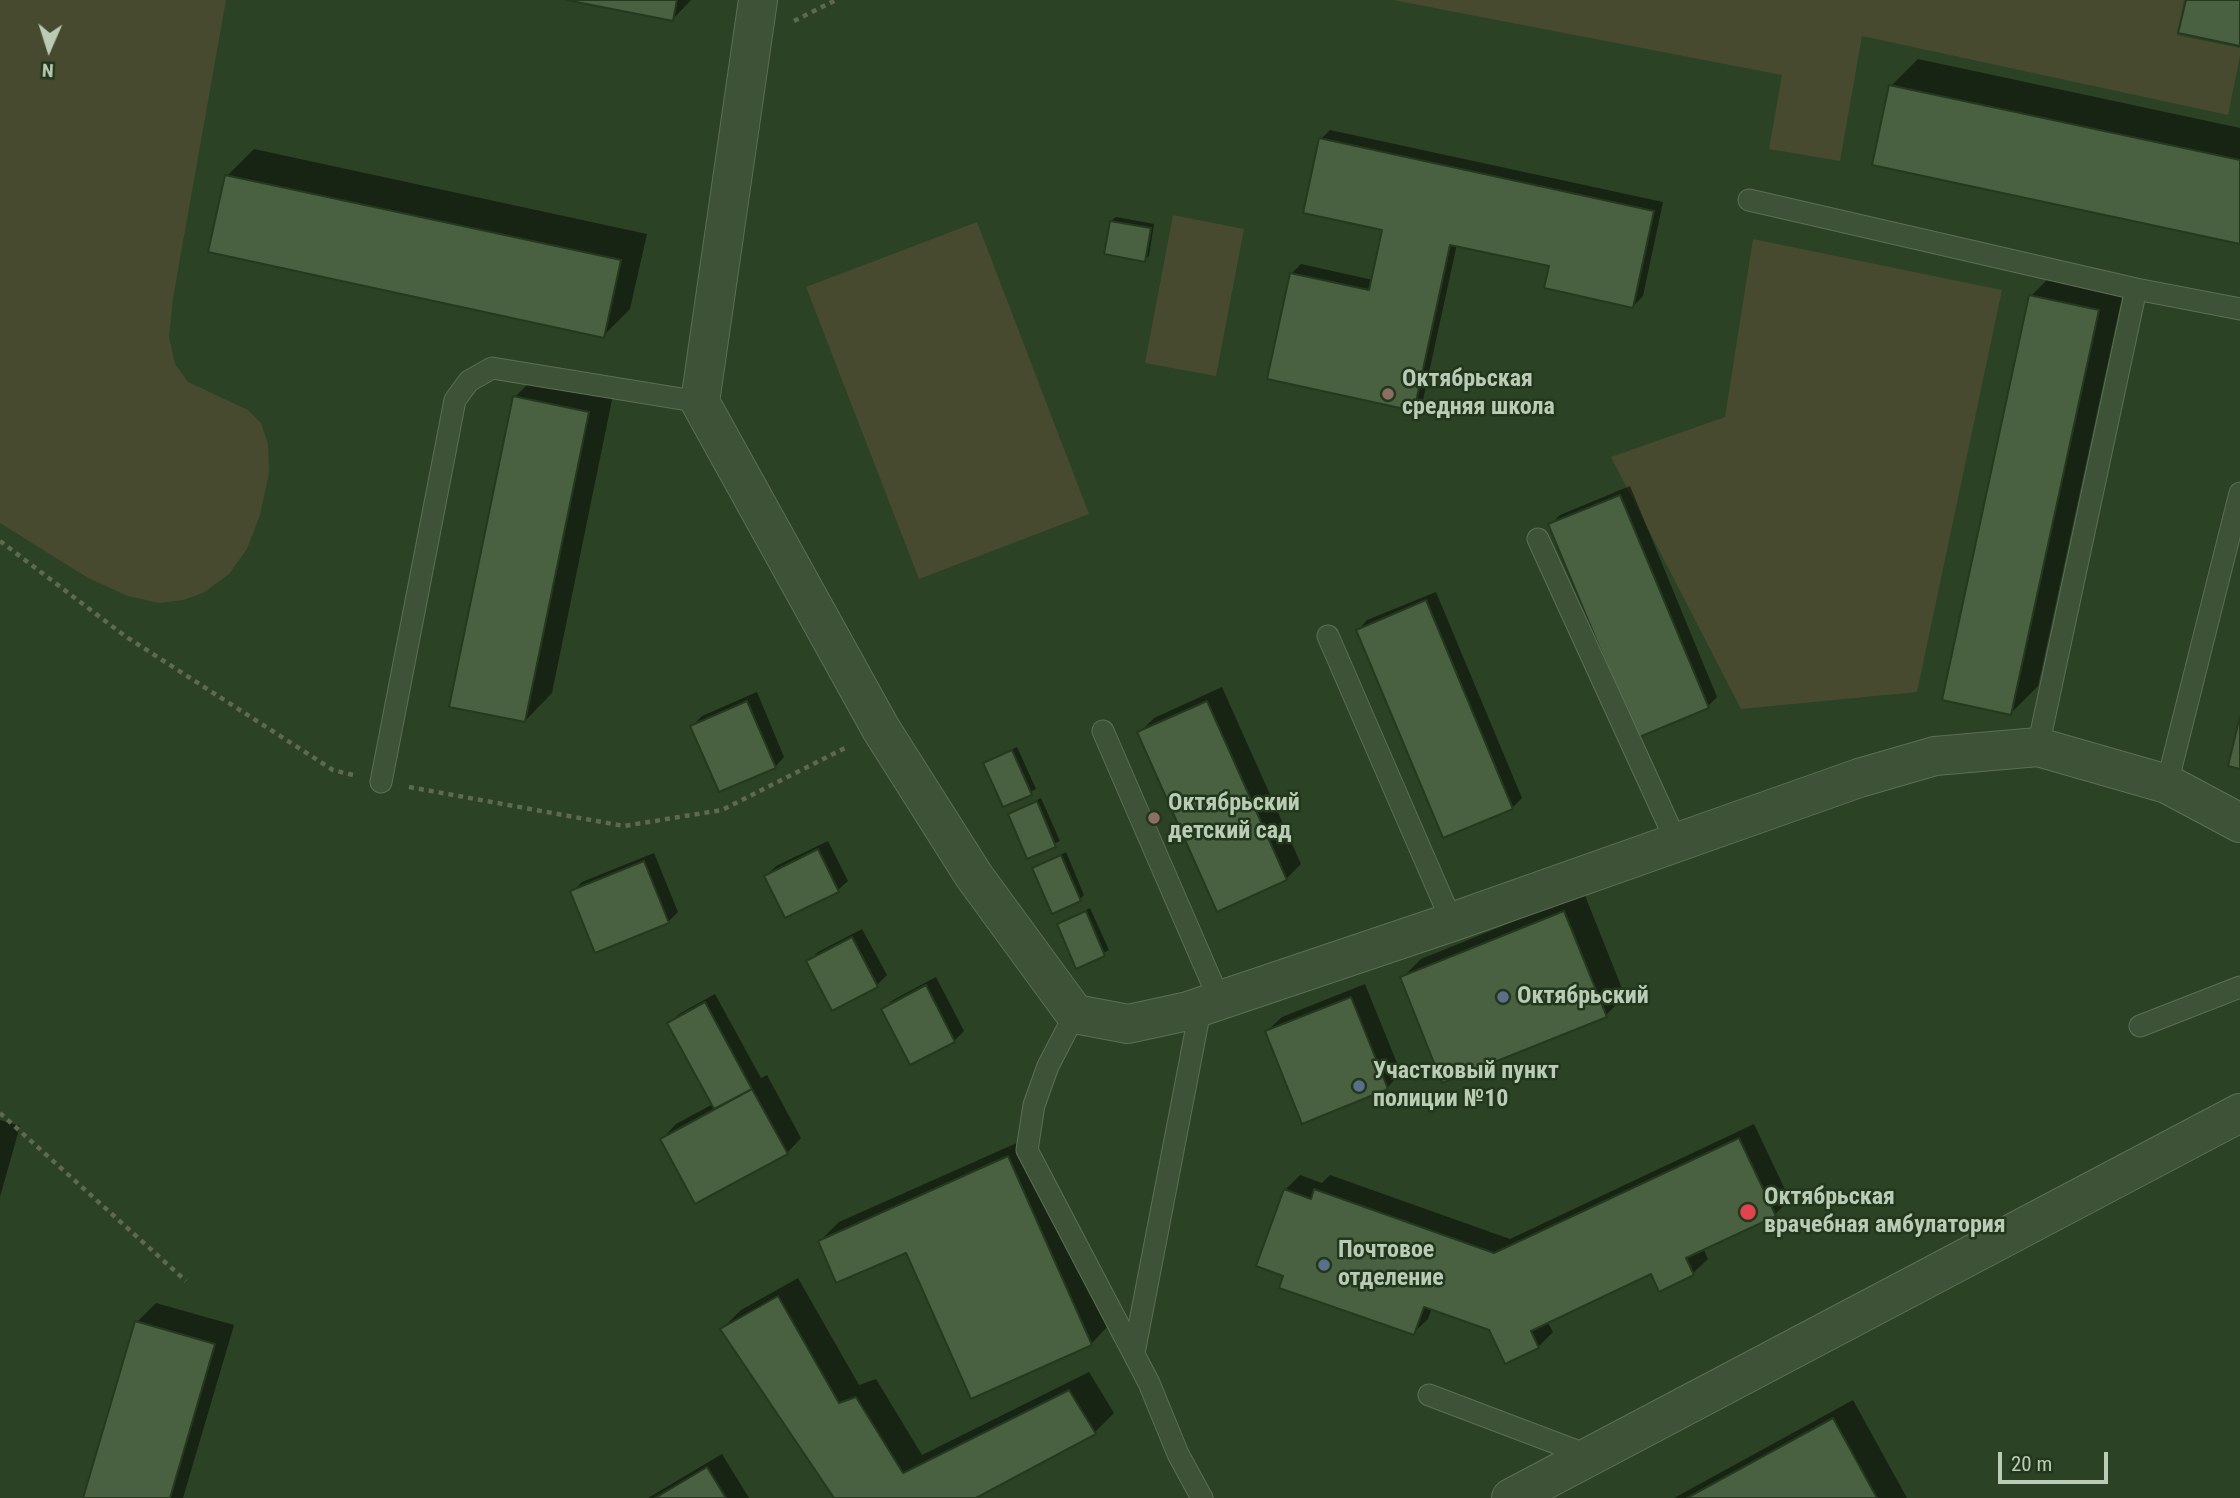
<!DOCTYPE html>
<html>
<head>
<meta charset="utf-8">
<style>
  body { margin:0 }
  #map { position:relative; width:2240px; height:1498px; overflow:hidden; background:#2c4224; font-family:"Roboto Condensed",sans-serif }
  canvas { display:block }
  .north { position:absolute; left:14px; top:14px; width:70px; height:70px; -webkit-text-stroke:5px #23371d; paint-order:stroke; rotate:183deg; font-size:19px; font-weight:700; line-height:28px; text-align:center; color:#baccb5 }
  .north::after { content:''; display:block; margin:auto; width:24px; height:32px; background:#baccb5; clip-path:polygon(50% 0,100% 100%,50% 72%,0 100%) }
  .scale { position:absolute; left:1998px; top:1452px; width:110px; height:32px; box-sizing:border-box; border:4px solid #baccb5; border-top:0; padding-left:9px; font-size:21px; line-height:24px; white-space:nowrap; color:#baccb5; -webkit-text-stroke:5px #23371d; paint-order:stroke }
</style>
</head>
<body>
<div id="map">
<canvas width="2240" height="1498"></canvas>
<div class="north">N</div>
<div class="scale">20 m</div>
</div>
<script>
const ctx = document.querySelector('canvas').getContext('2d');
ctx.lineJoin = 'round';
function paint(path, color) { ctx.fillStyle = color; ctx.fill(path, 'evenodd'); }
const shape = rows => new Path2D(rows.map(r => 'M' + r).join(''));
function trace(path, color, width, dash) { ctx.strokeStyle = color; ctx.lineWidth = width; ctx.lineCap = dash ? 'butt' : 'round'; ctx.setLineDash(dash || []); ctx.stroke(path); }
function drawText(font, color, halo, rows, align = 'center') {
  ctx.font = font + ' "Roboto Condensed",sans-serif'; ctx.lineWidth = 5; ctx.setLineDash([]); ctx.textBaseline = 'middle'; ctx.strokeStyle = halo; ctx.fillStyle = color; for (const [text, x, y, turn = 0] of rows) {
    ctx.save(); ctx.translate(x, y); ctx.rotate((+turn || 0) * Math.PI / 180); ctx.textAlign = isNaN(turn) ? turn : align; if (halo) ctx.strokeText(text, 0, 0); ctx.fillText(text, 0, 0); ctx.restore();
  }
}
paint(shape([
  [0,0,226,0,173,298,169,337,175,364,188,382,248,410,261,423,268,444,269,473,260,515,247,549,229,574,203,593,183,600,159,603,128,596,88,578,0,523],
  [1393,0,2184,0,2177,35,2240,48,2240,56,2228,115,1862,36,1840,161,1769,149,1782,75],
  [1173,215,1244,229,1216,376,1145,363],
  [977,222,1089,514,919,579,806,287],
  [1753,239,2002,290,1917,692,1741,709,1611,457,1725,417]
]), '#474a2e');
paint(shape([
  [575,0,691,0,673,19],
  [1918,59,2240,128,2240,242,1891,86],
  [1330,130,1663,202,1643,296,1633,306,1551,265,1457,244,1423,400,1413,409,1291,274,1301,264,1373,280,1384,229,1321,139],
  [254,149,647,234,630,309,603,336,227,176],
  [1116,217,1154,224,1149,256,1144,260,1111,221],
  [2058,269,2125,283,2038,686,2011,713,2031,296],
  [542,370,615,385,552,693,525,721,515,397],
  [1630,486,1717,697,1708,706,1550,525,1560,515],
  [1436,592,1522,798,1512,808,1358,630,1367,620],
  [1222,687,1301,864,1286,879,1139,733,1154,718],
  [757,692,784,757,775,767,692,726,702,716],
  [1017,747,1036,789,1004,805,985,763],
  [1041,798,1060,841,1028,857,1010,814],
  [828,841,848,881,838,890,766,876,776,866],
  [1066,852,1084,895,1080,899,1034,869],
  [654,853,678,912,668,922,572,892,582,882],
  [1584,893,1625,996,1606,1015,1402,978,1421,959],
  [1090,908,1109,950,1077,966,1059,924],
  [862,929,887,975,877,985,808,961,818,952],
  [936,977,964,1031,954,1041,883,1009,893,1000],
  [1365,984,1401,1073,1387,1088,1267,1031,1282,1017],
  [715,994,761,1078,767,1075,801,1138,787,1153,662,1139,676,1124,713,1104,669,1023,679,1014],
  [0,1120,20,1126,0,1197],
  [1754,1124,1790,1200,1775,1214,1703,1248,1708,1259,1693,1273,1652,1272,1547,1321,1553,1332,1538,1347,1432,1308,1428,1319,1413,1333,1285,1274,1285,1190,1300,1175,1322,1183,1330,1175,1510,1239],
  [1028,1138,1110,1324,1091,1344,907,1250,820,1241,839,1222],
  [798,1278,859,1385,876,1379,922,1455,1089,1372,1114,1413,1095,1432,972,1498,837,1498,722,1329,741,1310],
  [156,1303,234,1325,183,1498,85,1498,137,1322],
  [1853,1400,1907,1498,1674,1498],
  [722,1454,749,1498,648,1498]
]), '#0007');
const building = shape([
  [566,0,677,0,673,21,566,0],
  [2186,0,2240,0,2240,46,2178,33,2186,0],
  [1889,85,2240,160,2240,244,1872,165,1889,85],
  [1319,138,1654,211,1633,308,1544,288,1549,266,1450,245,1414,411,1267,379,1290,273,1369,290,1382,230,1303,213,1319,138],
  [225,175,621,260,604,338,208,252,225,175],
  [1110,221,1151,228,1145,262,1104,254,1110,221],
  [2029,295,2099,310,2011,715,1942,700,2029,295],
  [513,396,589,412,525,722,449,707,513,396],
  [1620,495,1709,708,1637,738,1548,524,1620,495],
  [1426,600,1513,809,1443,838,1356,630,1426,600],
  [747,701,776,768,719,792,690,726,747,701],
  [1207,701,1287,880,1217,912,1137,732,1207,701],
  [2240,716,2240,769,2228,766,2240,716],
  [1012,750,1032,795,1003,807,983,763,1012,750],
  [1037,801,1056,847,1027,859,1008,814,1037,801],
  [818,849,839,892,785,918,764,876,818,849],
  [1061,855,1081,901,1052,914,1032,868,1061,855],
  [644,861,669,923,595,953,570,891,644,861],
  [1086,911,1105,956,1076,969,1057,924,1086,911],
  [1564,911,1607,1017,1442,1083,1400,977,1564,911],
  [852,937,878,987,832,1011,806,961,852,937],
  [926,985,955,1042,910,1065,881,1009,926,985],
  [1351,997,1388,1089,1302,1124,1265,1031,1351,997],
  [705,1002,752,1089,714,1109,667,1023,705,1002],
  [752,1089,788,1154,695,1204,660,1139,752,1089],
  [1739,1138,1776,1216,1686,1258,1694,1275,1659,1292,1651,1274,1531,1331,1539,1348,1505,1364,1489,1330,1424,1307,1414,1335,1279,1288,1283,1276,1256,1266,1284,1189,1311,1199,1314,1189,1494,1253,1739,1138],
  [1008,1156,1092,1345,971,1399,906,1253,836,1283,818,1241,1008,1156],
  [778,1296,839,1403,856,1397,903,1473,1069,1390,1096,1434,976,1498,834,1498,720,1329,778,1296],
  [135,1321,215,1344,170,1498,83,1498,135,1321],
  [1833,1418,1877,1498,1687,1498,1833,1418],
  [707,1467,726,1498,655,1498,707,1467]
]);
paint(building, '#496140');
trace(building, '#25391f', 2);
const service = shape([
  [1749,200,2136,289,2240,309],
  [1538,539,1676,841],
  [1328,636,1452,922],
  [1103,731,1219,999],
  [2038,747,2136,289],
  [381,782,455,400,469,381,492,368,700,402],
  [2167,784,2240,493],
  [1075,1014,1048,1066,1034,1105,1027,1150,1149,1383,1178,1454,1202,1498],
  [2140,1026,2240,987],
  [1134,1353,1201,1005],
  [1429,1395,1590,1456]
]);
const minor = shape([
  [758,0,700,402,881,729,974,876,1075,1014,1128,1024,1188,1011,1452,922,1859,778,1935,756,2038,747,2167,784,2240,823],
  [1511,1498,2240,1113]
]);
trace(service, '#5c6f56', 23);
trace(minor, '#5c6f56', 40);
trace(shape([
  [794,21,836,0],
  [0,541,125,636,333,770,353,775],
  [409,787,624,826,722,810,849,746],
  [0,1113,186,1281]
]), '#60694d', 4.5, [5, 5]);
trace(service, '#3e5238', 21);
trace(minor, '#3e5238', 38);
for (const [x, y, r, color] of [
  [1388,394,7,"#8d6e63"],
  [1154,818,7,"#8d6e63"],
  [1503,997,7,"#5c6f8a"],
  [1359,1086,7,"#5c6f8a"],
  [1748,1212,9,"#e0444e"],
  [1324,1265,7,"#5c6f8a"]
]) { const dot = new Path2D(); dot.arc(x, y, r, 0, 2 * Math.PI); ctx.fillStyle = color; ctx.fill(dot); trace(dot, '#23371d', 2.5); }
drawText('bold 24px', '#baccb5', '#23371d', [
  ["Октябрьская",1402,380],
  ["средняя школа",1402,408],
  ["Октябрьский",1168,804],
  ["детский сад",1168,832],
  ["Октябрьский",1517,997],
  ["Участковый пункт",1373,1072],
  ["полиции №10",1373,1100],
  ["Октябрьская",1764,1198],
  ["врачебная амбулатория",1764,1226],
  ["Почтовое",1338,1251],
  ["отделение",1338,1279]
], 'left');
</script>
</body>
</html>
